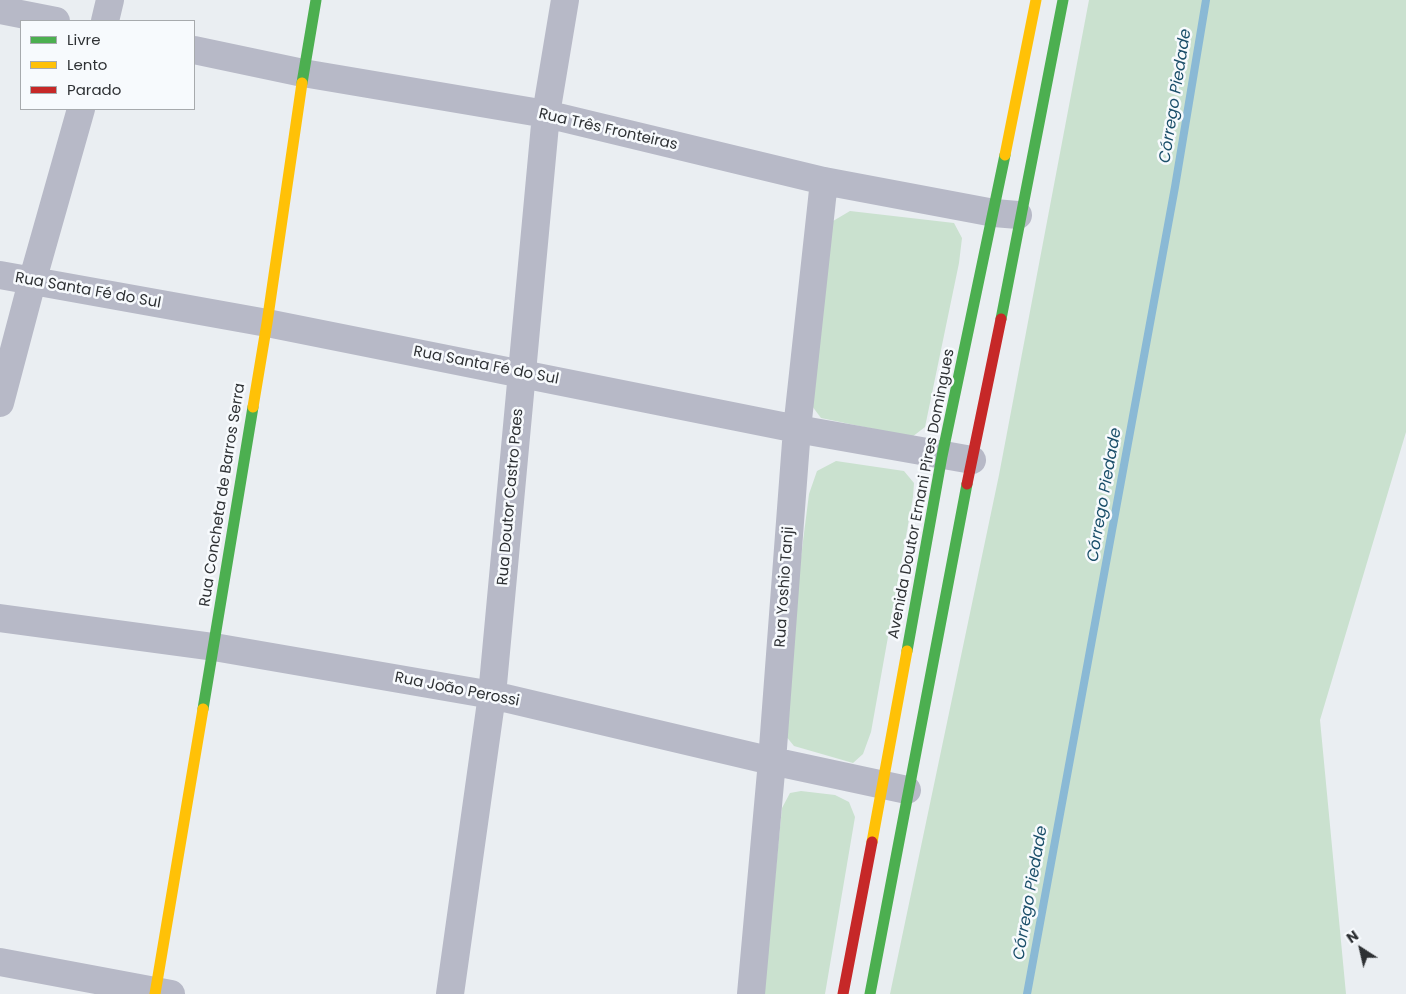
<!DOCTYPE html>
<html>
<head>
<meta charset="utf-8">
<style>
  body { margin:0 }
  #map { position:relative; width:1406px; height:994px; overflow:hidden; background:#eaeef2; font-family:Poppins,sans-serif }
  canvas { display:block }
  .legend { position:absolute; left:20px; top:20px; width:175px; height:90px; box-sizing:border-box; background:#f7fafd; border:1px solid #a7aaad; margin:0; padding:6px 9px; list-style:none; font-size:15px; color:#2e3134 }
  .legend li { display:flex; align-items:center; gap:10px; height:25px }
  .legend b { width:25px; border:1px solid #a7aaad }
  .north { position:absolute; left:1336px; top:924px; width:50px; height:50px; -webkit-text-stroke:4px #f7fafd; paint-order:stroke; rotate:325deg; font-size:14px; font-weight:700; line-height:20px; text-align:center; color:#2e3134 }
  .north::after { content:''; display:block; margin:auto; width:18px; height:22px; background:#2e3134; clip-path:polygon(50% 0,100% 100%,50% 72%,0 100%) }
</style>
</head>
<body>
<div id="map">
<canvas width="1406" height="994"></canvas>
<ul class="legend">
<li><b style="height:6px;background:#4caf50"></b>Livre</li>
<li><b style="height:6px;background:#ffc107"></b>Lento</li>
<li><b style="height:6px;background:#c62828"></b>Parado</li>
</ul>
<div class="north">N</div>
</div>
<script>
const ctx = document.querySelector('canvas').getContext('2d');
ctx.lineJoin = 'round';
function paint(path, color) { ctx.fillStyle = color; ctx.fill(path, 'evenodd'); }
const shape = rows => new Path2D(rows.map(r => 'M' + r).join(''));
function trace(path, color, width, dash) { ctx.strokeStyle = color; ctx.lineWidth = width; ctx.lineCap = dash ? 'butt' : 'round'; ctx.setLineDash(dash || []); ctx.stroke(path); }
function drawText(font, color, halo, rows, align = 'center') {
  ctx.font = font + ' Poppins,sans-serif'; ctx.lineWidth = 5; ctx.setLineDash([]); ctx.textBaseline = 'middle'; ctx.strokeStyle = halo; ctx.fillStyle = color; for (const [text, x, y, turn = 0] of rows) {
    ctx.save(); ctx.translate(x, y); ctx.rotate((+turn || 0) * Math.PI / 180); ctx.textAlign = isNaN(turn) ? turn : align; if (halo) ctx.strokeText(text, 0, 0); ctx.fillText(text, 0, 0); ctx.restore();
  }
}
paint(shape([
  [1089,0,1406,0,1406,432,1320,720,1346,994,890,994,999,475],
  [850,211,954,223,962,238,959,263,925,427,912,437,821,418,809,402,823,227],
  [836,461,904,471,914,483,913,497,871,732,863,754,853,763,794,746,785,735,780,722,809,494,817,471],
  [801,791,835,795,849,802,855,817,825,994,763,994,782,808,790,793]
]), '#cae1cf');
trace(shape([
  [1027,994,1175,187,1206,0]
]), '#8ab9d5', 8);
trace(shape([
  [0,10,56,21],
  [105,21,110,0],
  [194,50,303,73,546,114,824,181,994,213,1018,215],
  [0,275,267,323,797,429,972,460],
  [0,403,32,282,81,109],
  [0,618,214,647,492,695,772,761,907,790],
  [0,962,171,994],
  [450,994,492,695,546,114,565,0],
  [751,994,772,761,797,429,824,181]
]), '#b7b9c7', 28);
trace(shape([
  [302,83,316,0],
  [1001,319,1063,0],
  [907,651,942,456,1005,155],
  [203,709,253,407],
  [870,994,967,484]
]), '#4caf50', 11);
trace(shape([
  [1005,155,1036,0],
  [253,407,267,323,302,83],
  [872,842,907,651],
  [155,994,203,709]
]), '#ffc107', 11);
trace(shape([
  [967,484,1001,319],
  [843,994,872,842]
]), '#c62828', 11);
drawText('15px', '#2e3134', '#f7fafd', [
  ["Rua Três Fronteiras",608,130,13],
  ["Rua Santa Fé do Sul",88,291,10],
  ["Rua Santa Fé do Sul",486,366,11],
  ["Avenida Doutor Ernani Pires Domingues",922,494,-79],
  ["Rua Concheta de Barros Serra",223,495,-81],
  ["Rua Doutor Castro Paes",511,497,-85],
  ["Rua Yoshio Tanji",785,587,-86],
  ["Rua João Perossi",457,690,11]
]);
drawText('italic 16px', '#1b4f6a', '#f7fafd', [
  ["Córrego Piedade",1176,96,-81],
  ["Córrego Piedade",1105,495,-80],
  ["Córrego Piedade",1031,893,-80]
]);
</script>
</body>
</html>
